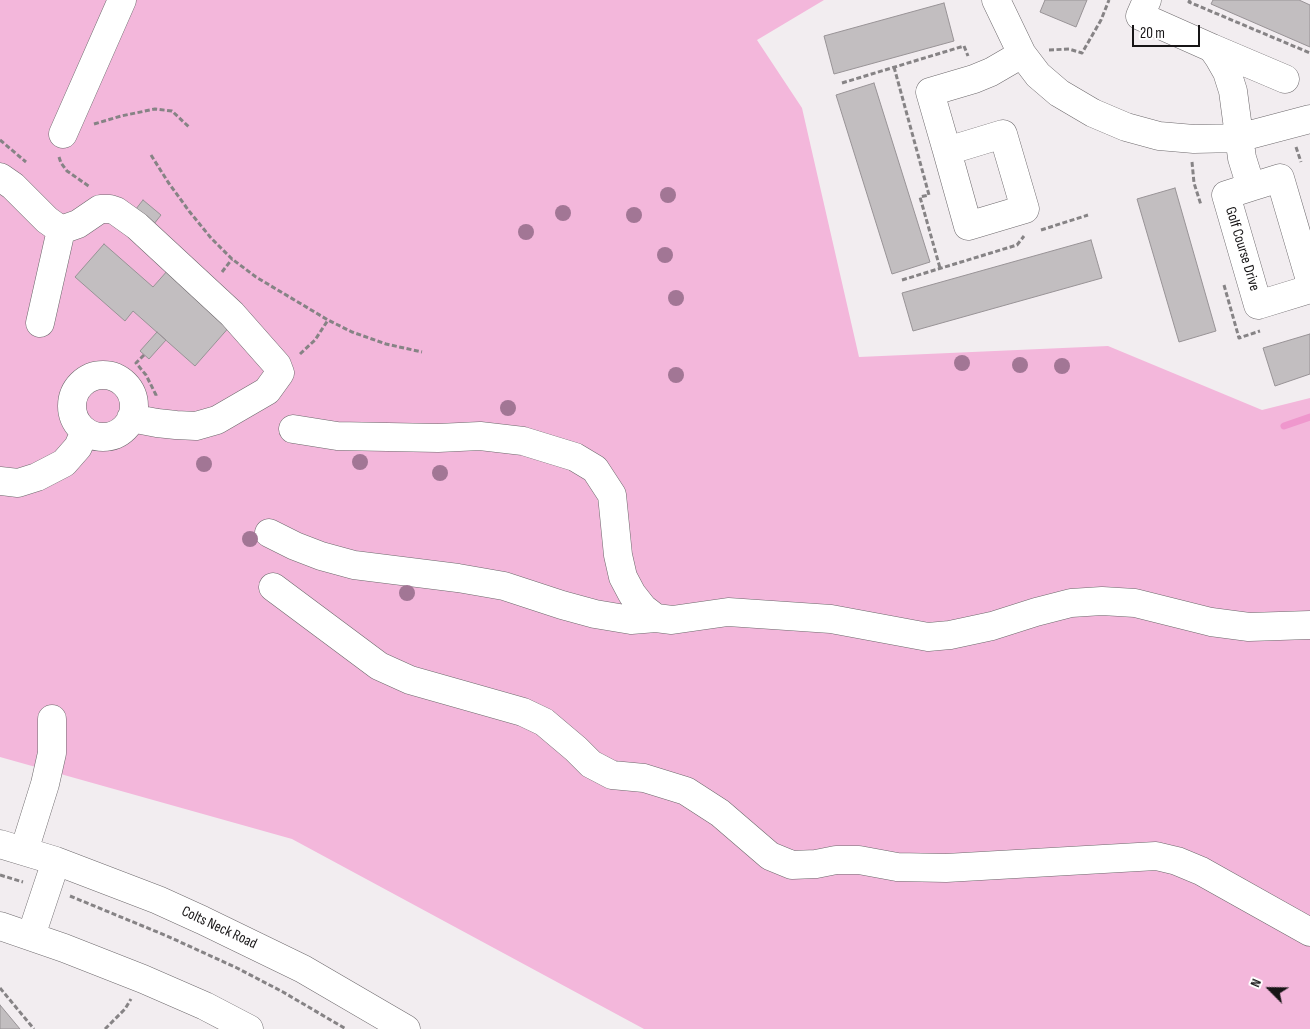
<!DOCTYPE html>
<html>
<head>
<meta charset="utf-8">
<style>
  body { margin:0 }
  #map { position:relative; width:1310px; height:1029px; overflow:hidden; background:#f2edf0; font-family:"Sofia Sans Condensed",sans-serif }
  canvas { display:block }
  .north { position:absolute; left:1245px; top:964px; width:50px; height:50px; -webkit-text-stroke:4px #fff; paint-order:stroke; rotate:293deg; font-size:14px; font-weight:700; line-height:20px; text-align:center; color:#171516 }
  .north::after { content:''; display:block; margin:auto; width:18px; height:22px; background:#171516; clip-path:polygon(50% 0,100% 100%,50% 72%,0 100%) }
  .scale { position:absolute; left:1132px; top:25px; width:68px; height:22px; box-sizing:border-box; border:2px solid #171516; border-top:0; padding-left:6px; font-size:15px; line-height:18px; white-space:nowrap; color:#171516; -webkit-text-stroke:4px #fff; paint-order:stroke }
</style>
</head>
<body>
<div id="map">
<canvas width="1310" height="1029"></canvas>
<div class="north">N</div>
<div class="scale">20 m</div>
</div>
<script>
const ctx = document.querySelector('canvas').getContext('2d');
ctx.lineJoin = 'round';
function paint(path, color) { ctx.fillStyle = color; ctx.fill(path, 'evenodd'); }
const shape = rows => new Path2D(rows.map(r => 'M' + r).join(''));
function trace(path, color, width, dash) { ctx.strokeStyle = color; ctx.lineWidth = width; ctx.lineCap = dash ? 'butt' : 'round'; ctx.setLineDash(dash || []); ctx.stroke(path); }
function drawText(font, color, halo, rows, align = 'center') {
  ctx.font = font + ' "Sofia Sans Condensed",sans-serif'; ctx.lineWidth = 4.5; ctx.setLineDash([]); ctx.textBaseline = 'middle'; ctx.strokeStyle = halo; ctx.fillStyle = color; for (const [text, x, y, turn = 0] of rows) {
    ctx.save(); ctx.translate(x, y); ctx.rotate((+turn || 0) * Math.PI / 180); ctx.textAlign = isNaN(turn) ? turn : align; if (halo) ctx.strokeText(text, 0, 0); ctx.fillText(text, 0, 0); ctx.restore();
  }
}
paint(shape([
  [0,0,824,0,757,40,802,108,859,357,1108,346,1262,410,1310,398,1310,1029,644,1029,292,839,0,757]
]), '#f3b7db');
trace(shape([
  [1284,426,1310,417]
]), '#ef97cd', 7);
const building = shape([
  [1045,0,1087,0,1076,27,1040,12,1045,0],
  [1213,0,1299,0,1310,5,1310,47,1211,4,1213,0],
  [944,3,954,41,834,74,824,36,944,3],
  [874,83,930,262,892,274,836,95,874,83],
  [1175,188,1216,331,1179,342,1137,199,1175,188],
  [143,200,161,215,150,229,132,214,143,200],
  [1091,240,1102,278,913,331,902,293,1091,240],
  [104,244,153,287,168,270,231,325,195,366,133,311,125,321,75,277,104,244],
  [157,332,166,340,149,359,140,351,157,332],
  [1310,334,1310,374,1275,386,1263,348,1310,334],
  [0,1005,20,1029,0,1029,0,1005]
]);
paint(building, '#c2bec0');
trace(building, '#989396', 1);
const minor = shape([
  [996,0,1022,54,1038,75,1059,93,1093,113,1126,127,1159,136,1194,139,1238,138,1310,119],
  [1147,0,1140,16,1212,48,1219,58,1227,72,1233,91,1242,158,1251,187,1226,195,1258,305,1310,289],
  [1212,48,1285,79],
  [63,134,122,0],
  [947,151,1003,134,1025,209,968,226,947,151,930,92,974,79,991,72,1022,54],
  [0,177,13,186,47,220,61,230],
  [1251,187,1280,178,1310,280],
  [40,323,61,230,78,224,100,209,110,209,116,211,137,226,232,314,277,365,280,373,267,391,217,420,196,426,176,425,157,423,131,418],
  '72 406a31 31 0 1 1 62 0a31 31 0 1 1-62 0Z',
  [293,429,337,436,438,438,480,436,523,441,575,457,595,469,612,495,618,555,623,577,632,594,643,608,656,618],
  [0,481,18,483,37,477,64,463,78,447,85,431],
  [269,533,295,546,321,556,354,565,458,578,504,586,562,605,595,614,631,620,656,618,672,620,728,612,831,619,928,637,950,635,992,626,1036,612,1071,603,1102,601,1135,603,1211,622,1249,627,1310,625],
  [273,587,379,666,410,680,523,712,544,722,576,749,591,764,612,775,644,778,686,791,720,813,770,856,792,865,816,864,836,860,859,860,897,867,946,868,1156,856,1177,861,1201,871,1310,932],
  [0,844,56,861,158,900,202,920,303,969,406,1029],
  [24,851,45,784,52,753,52,719],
  [0,926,64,948,143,979,205,1006,249,1029],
  [31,936,56,861]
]);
trace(minor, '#6d696c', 29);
trace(shape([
  [1190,0,1189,2,1310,53],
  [1049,50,1069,49,1082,53,1101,20,1109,0],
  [894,67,929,195,920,197,940,268],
  [842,83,964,46,968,56],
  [94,124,121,116,155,109,172,111,190,128],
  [0,140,26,162],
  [1296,147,1301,162],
  [151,155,168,182,189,211,211,238,232,259,256,277,328,320,352,332,386,344,422,352],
  [59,157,61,163,67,171,90,187],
  [1192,162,1194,183,1201,205],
  [1041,230,1088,215],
  [222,272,232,259],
  [902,280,1017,245,1024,236],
  [1224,285,1239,338,1260,331],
  [300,354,315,340,328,320],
  [144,355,136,363,146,375,156,395,156,397],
  [0,875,23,882],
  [70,896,167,936,237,968,283,992,346,1029],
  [0,988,34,1029],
  [105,1029,125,1009,131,999]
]), '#868385', 3, [5, 2.5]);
trace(minor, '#fff', 28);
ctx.fillStyle = '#a27695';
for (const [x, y] of [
  [668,195],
  [563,213],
  [634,215],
  [526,232],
  [665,255],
  [676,298],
  [962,363],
  [1020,365],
  [1062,366],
  [676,375],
  [508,408],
  [360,462],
  [204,464],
  [440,473],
  [250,539],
  [407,593]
]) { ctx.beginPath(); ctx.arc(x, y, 8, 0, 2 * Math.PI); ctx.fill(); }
drawText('15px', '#171516', '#fff', [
  ["Golf Course Drive",1242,249,73],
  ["Colts Neck Road",219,928,25]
]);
</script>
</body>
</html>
